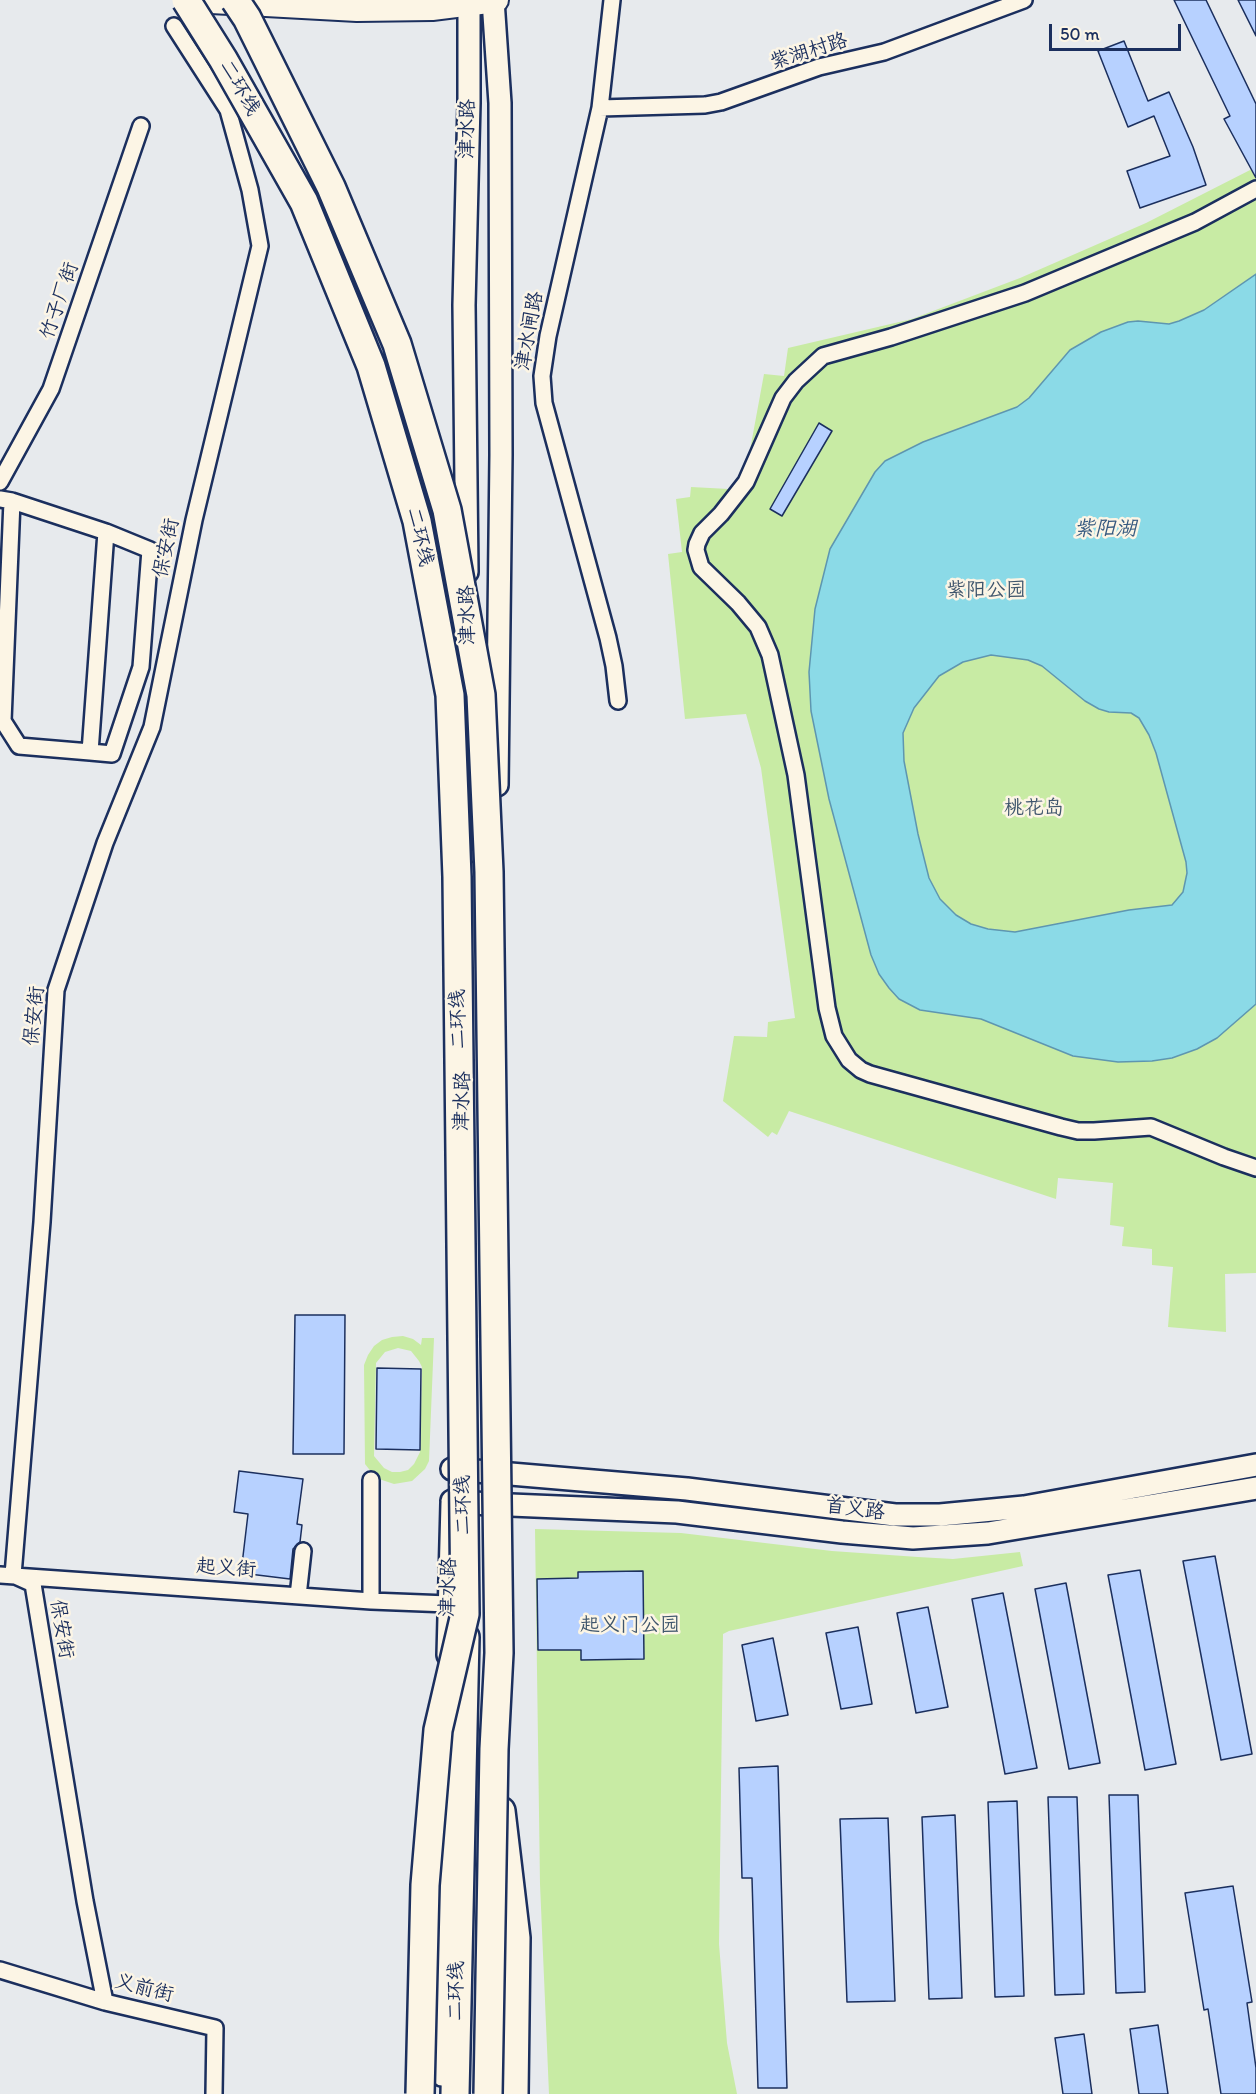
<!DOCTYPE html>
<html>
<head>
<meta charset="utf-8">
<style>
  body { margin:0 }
  #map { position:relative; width:1256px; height:2094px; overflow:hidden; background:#e7eaed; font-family:Itim,sans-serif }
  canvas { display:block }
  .scale { position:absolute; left:1049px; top:24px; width:132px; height:27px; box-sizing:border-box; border:3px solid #1b2f5e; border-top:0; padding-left:8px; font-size:18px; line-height:21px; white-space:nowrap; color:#1b2f5e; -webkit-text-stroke:4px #fcf5e5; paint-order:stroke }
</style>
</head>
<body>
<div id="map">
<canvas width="1256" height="2094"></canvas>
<div class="scale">50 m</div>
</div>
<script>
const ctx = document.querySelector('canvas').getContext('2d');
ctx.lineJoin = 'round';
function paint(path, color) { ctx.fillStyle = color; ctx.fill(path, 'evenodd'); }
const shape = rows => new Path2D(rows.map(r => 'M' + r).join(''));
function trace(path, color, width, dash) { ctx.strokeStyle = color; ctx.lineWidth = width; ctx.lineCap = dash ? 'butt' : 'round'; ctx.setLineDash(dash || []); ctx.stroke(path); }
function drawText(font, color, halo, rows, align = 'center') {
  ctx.font = font + ' Itim,"LXGW WenKai TC",sans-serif'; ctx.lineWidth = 5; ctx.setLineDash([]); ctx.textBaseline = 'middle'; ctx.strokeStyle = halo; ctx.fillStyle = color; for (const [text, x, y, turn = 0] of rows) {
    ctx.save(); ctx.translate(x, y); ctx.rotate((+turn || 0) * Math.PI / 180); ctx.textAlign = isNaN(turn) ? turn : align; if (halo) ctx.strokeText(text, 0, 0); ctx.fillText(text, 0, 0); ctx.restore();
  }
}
paint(shape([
  [1256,167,1256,1273,1225,1274,1226,1332,1168,1327,1173,1267,1152,1265,1152,1249,1122,1246,1124,1227,1110,1225,1113,1183,1058,1178,1056,1199,789,1111,777,1135,772,1132,768,1137,723,1101,734,1036,767,1037,768,1022,795,1018,761,768,746,714,685,719,668,554,682,552,676,499,690,497,691,487,729,489,739,481,748,461,764,374,784,376,788,348,912,319,1020,278,1146,223],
  [403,1336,413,1339,421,1345,422,1338,434,1338,429,1461,425,1469,412,1481,394,1484,376,1478,365,1464,364,1365,368,1355,374,1346,382,1340,392,1337],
  [398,1348,411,1351,419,1361,422,1367,420,1452,414,1464,408,1470,400,1472,392,1472,384,1468,374,1456,376,1363,385,1352],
  [535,1529,681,1533,832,1551,918,1557,953,1559,1020,1552,1023,1566,729,1631,723,1634,719,1944,727,2043,737,2094,549,2094,540,1884]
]), '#c8eba4');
const water = shape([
  [1256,274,1256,1004,1217,1038,1197,1049,1172,1058,1152,1061,1118,1062,1073,1056,981,1019,920,1010,899,999,889,988,879,974,871,955,829,799,811,711,809,672,815,609,830,549,875,472,885,461,923,442,1017,407,1029,398,1070,350,1101,332,1128,322,1138,321,1169,324,1179,321,1204,310,1256,274],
  [991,655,1028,660,1042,666,1085,701,1099,709,1109,712,1131,713,1139,718,1149,735,1156,753,1186,862,1187,873,1183,892,1172,905,1129,910,1015,932,988,929,971,924,956,915,940,899,929,878,918,834,904,761,903,733,914,708,939,676,963,662,991,655]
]);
paint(water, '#8bdae7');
trace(water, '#5e96b0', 1.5);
const building = shape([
  [1174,0,1206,0,1256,104,1256,178,1224,119,1230,116,1174,0],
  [1238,0,1256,0,1256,36,1238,0],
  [1124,41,1148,101,1169,92,1193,147,1206,185,1140,208,1127,171,1170,156,1154,116,1128,127,1098,51,1124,41],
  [819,423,832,431,782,516,770,509,819,423],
  [295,1315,345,1315,344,1454,293,1454,295,1315],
  [377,1368,421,1369,420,1450,376,1449,377,1368],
  [239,1471,303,1479,297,1524,302,1525,300,1542,293,1549,290,1579,241,1573,248,1514,234,1512,239,1471],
  [1215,1556,1252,1754,1221,1760,1183,1561,1215,1556],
  [1140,1570,1176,1764,1145,1770,1108,1575,1140,1570],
  [643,1571,644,1659,581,1660,581,1650,538,1650,537,1579,578,1578,578,1572,643,1571],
  [1066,1583,1100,1763,1069,1769,1035,1589,1066,1583],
  [1003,1593,1037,1768,1005,1774,972,1599,1003,1593],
  [928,1607,948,1707,916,1713,897,1613,928,1607],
  [858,1627,872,1704,841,1709,826,1633,858,1627],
  [773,1638,788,1715,756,1721,742,1645,773,1638],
  [778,1766,787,2088,758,2088,752,1878,742,1878,739,1768,778,1766],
  [1109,1795,1138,1795,1145,1992,1116,1993,1109,1795],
  [1048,1797,1077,1797,1084,1994,1055,1995,1048,1797],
  [1017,1801,1024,1996,995,1997,988,1802,1017,1801],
  [955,1815,962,1998,929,1999,922,1817,955,1815],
  [888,1818,895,2001,847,2002,840,1819,888,1818],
  [1233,1886,1252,2002,1247,2003,1256,2068,1256,2094,1221,2094,1208,2009,1204,2010,1185,1893,1233,1886],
  [1158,2025,1168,2094,1139,2094,1130,2029,1158,2025],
  [1084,2034,1092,2094,1063,2094,1055,2038,1084,2034]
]);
paint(building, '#b7d1ff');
trace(building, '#1b2f5e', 1.5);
const street = shape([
  [612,0,600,108,548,336,542,376,544,403,608,638,614,666,618,701],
  [600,108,705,105,721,102,819,67,884,52,1024,0],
  [1256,189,1195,222,1025,293,891,337,823,356,796,381,783,398,746,482,721,514,702,533,697,544,696,550,701,567,738,603,758,627,770,655,796,775,827,1008,834,1036,849,1060,861,1070,870,1074,1061,1127,1078,1131,1094,1131,1151,1127,1224,1157,1256,1168],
  [0,482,51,389,141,126],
  [0,499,12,501,106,532,90,752,19,746,3,721,12,501],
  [90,752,112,754,141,667,150,550,106,532],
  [371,1480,371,1601],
  [0,1575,371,1601,448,1604],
  [298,1596,303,1551],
  [0,1970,105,2002,215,2028,214,2094],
  [105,2002,85,1901,33,1584,13,1575,42,1222,56,990,105,843,152,727,194,520,260,246,250,190,228,110,174,26]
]);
const secondary = shape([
  [493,0,500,103,501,455,497,785],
  [467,572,464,305,469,103,469,0],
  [468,851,469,697],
  [452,1469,687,1489,895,1515,940,1515,1024,1507,1256,1465],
  [452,1501,487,1504,677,1512,842,1532,913,1538,988,1533,1256,1488],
  [448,1655,452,1503],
  [442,2075,446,1770]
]);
const primary = shape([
  [193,0,357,9,432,8,496,0]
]);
const highway = shape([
  [501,1811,516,1938,514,2094],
  [455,2094,465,1637]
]);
trace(street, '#1b2f5e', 20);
trace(secondary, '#1b2f5e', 26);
trace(primary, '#1b2f5e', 28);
trace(highway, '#1b2f5e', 32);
trace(street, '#fcf5e5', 15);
trace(secondary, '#fcf5e5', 21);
trace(primary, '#fcf5e5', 24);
trace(highway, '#fcf5e5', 27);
const highwayBridge = shape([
  [186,0,223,59,304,202,371,366,417,521,450,695,457,877,465,1614,438,1730,425,1885,420,2094],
  [235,0,247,18,331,187,397,344,447,510,481,695,489,872,499,1653,494,1749,488,2094]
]);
trace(highwayBridge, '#1b2f5e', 32, []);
trace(highwayBridge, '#fcf5e5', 27);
drawText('20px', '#1b2f5e', '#fcf5e5', [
  ["紫湖村路",809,52,-17],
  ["二环线",239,88,60],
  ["津水路",468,129,-89],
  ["竹子厂街",60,301,-71],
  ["津水闸路",530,331,-80],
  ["二环线",419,537,77],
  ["保安街",167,548,-78],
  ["津水路",468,615,-91],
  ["保安街",35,1016,-84],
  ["二环线",459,1019,-91],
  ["津水路",463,1101,-88],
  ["二环线",464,1505,-91],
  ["首义路",855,1510,7],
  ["起义街",226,1569,4],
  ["津水路",449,1587,-88],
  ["保安街",61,1629,81],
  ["义前街",144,1989,14],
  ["二环线",457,1991,-89]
]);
drawText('20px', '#3e556c', '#fcf5e5', [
  ["紫阳公园",986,591],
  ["桃花岛",1034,809],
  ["起义门公园",630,1626]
]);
drawText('italic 21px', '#375a80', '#fcf5e5', [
  ["紫阳湖",1105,530]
]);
</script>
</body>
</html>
